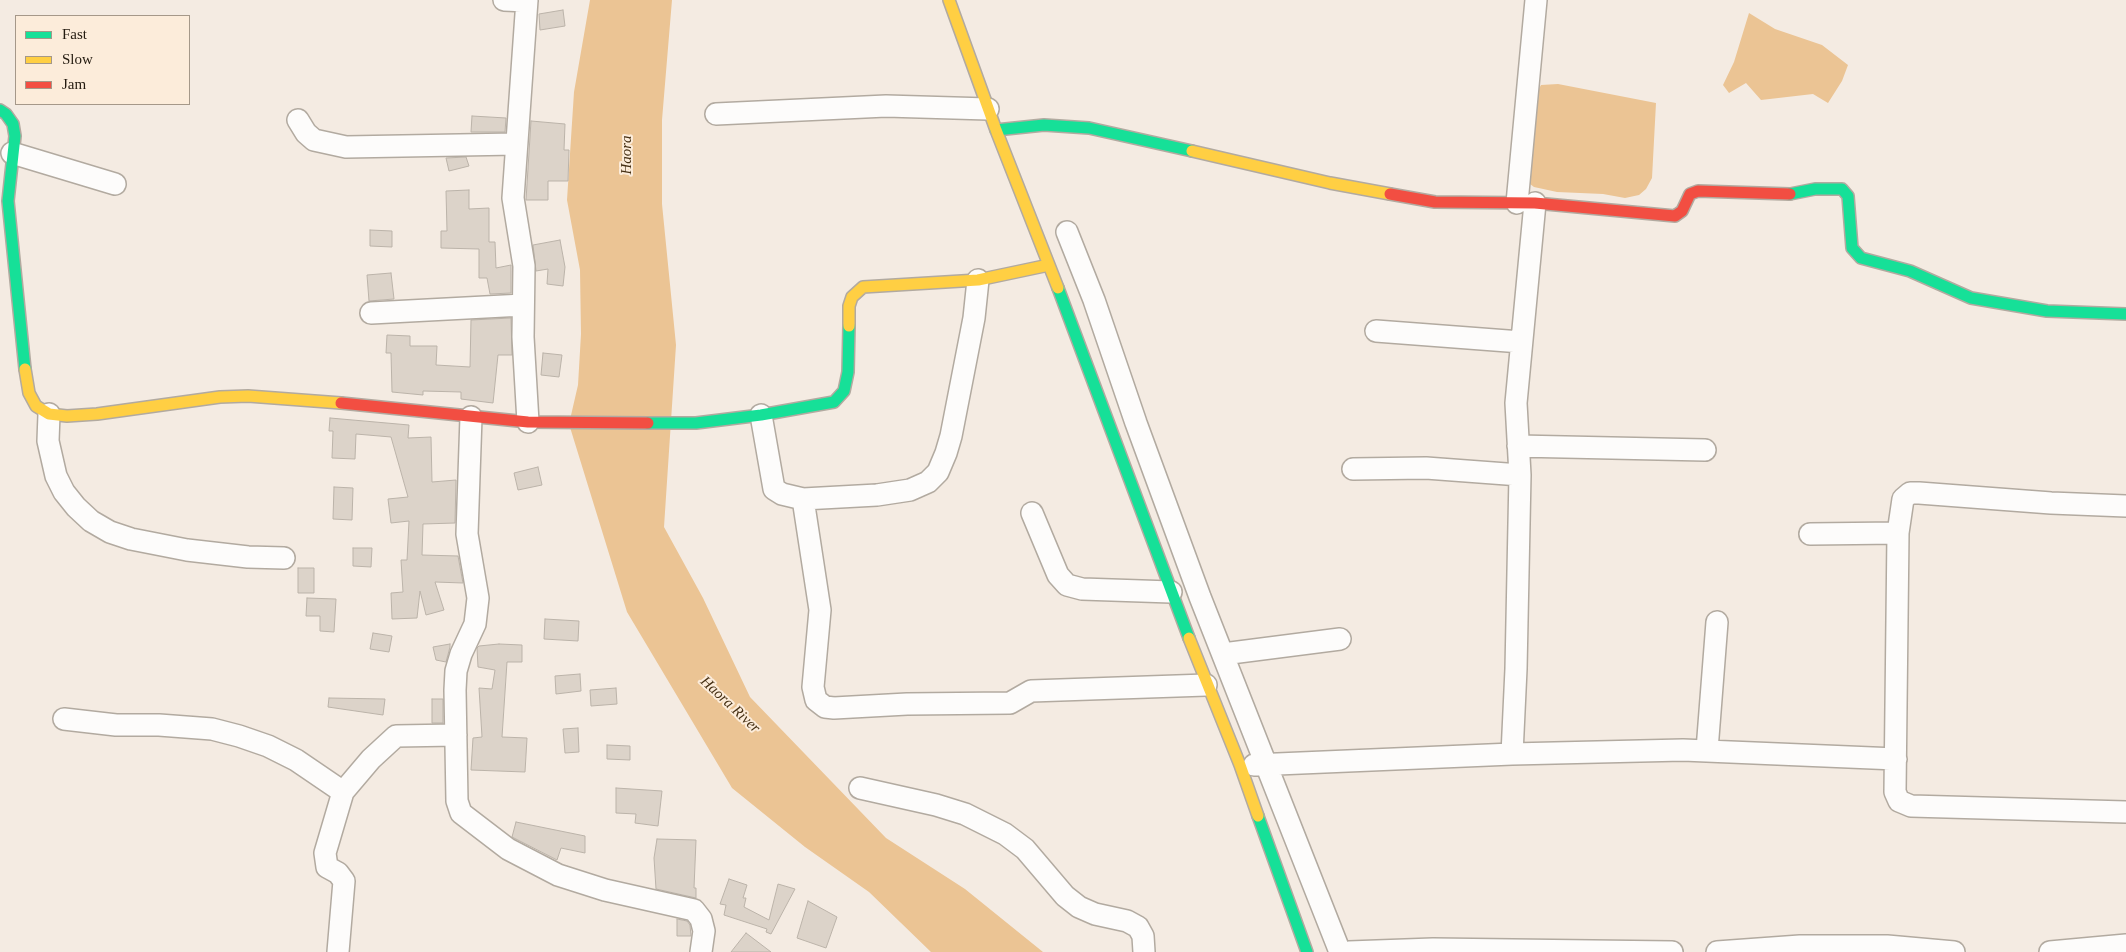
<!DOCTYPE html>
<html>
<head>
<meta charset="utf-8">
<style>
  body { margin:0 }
  #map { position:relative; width:2126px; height:952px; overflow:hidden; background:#f4ebe2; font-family:"Times New Roman",serif }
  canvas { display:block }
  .legend { position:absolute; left:15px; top:15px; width:175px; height:90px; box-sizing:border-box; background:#fcecda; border:1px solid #a59889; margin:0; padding:6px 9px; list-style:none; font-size:15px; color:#231a0f }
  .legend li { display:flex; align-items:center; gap:10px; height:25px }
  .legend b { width:25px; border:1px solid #a59889 }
</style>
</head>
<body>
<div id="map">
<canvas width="2126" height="952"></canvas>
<ul class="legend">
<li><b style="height:6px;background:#16e098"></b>Fast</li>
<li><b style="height:6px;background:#ffcf43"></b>Slow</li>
<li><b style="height:6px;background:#f24e42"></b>Jam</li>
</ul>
</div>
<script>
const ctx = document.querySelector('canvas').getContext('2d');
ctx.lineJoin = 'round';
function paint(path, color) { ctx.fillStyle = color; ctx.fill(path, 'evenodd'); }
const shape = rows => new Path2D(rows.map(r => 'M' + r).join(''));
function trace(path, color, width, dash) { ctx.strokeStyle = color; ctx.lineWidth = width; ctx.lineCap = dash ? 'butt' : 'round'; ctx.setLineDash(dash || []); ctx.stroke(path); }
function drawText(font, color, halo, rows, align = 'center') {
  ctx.font = font + ' "Times New Roman",serif'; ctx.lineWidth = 4; ctx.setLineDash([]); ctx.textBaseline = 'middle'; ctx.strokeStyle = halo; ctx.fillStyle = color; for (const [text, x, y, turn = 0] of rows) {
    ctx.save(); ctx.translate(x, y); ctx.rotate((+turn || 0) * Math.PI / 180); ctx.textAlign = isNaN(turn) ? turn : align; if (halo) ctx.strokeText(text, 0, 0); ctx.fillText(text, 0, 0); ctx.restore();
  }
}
paint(shape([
  [590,0,672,0,662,120,662,204,676,345,664,527,703,598,750,697,886,838,965,889,1043,952,931,952,869,892,805,847,732,788,627,612,569,424,578,385,581,334,580,270,567,200,574,92],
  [1749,13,1775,29,1822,45,1848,65,1842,81,1828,103,1813,94,1761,100,1746,83,1729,93,1723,85,1734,62],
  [1558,84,1656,103,1652,178,1646,189,1639,195,1625,198,1603,194,1557,192,1534,187,1530,184,1529,180,1536,94,1541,85]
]), '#ebc494');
const building = shape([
  [563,10,565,26,540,30,539,14,563,10],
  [472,116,506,118,505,132,471,132,472,116],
  [531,121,565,124,564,150,569,150,568,181,548,181,548,200,526,200,531,121],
  [466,157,469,166,449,171,446,158,466,157],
  [469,190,469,209,489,208,489,242,495,242,496,268,511,265,511,293,490,294,487,278,479,278,479,249,441,248,441,231,447,231,446,191,469,190],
  [370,230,392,231,392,247,370,246,370,230],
  [560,240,565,267,563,286,547,284,548,269,536,271,533,245,560,240],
  [391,273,394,299,369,301,367,275,391,273],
  [511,318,512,355,498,355,493,403,461,399,461,392,423,391,423,395,392,392,391,353,386,353,387,335,410,336,410,346,437,346,436,365,470,367,471,320,511,318],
  [543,353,562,355,559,377,541,375,543,353],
  [330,418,409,425,408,438,431,437,432,482,456,480,455,523,423,524,422,555,458,556,463,583,435,582,444,610,426,615,420,591,417,618,392,619,391,593,403,592,401,560,407,560,409,521,391,523,388,499,408,497,391,437,356,434,355,459,332,458,333,431,329,431,330,418],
  [538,467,542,485,518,490,514,473,538,467],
  [334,487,353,488,352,520,333,519,334,487],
  [353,548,372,548,371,567,353,566,353,548],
  [298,568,314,568,314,593,298,593,298,568],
  [307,598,336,599,334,632,320,631,320,616,306,616,307,598],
  [545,619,579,621,578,641,544,639,545,619],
  [373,633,392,636,389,652,370,649,373,633],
  [450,644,450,647,446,662,436,660,433,647,450,644],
  [499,644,522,645,522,662,507,662,502,737,527,738,525,772,471,770,473,738,482,737,479,688,492,689,495,670,478,667,477,648,479,646,499,644],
  [580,674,581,691,556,694,555,676,580,674],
  [616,688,617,704,591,706,590,690,616,688],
  [329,698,385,699,383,715,328,707,329,698],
  [432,699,443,699,443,723,432,723,432,699],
  [578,728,579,752,565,753,563,729,578,728],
  [607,745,630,746,630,760,607,759,607,745],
  [616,788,662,791,658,826,635,823,636,814,616,813,616,788],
  [516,822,585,836,585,853,561,848,557,860,512,837,516,822],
  [657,839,696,840,694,888,696,888,696,898,656,889,654,858,657,839],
  [729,879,747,885,743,898,746,898,744,907,769,920,778,884,795,889,771,934,766,932,767,929,724,915,726,905,720,904,729,879],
  [808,901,837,917,826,948,797,938,808,901],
  [677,919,687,921,690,925,691,936,677,936,677,919],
  [746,933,771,952,731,952,746,933]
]);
paint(building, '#dcd3c9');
trace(building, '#bbb3a9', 1);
const street = shape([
  [504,0,527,1],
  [527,0,513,198,524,266,523,337,528,422],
  [716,114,886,106,988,109],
  [298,120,306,133,314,140,346,147,516,144],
  [12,153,115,184],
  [1517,203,1536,0],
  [1067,232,1094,300,1136,423,1200,597,1340,952],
  [978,280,974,318,951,436,946,453,938,472,928,482,910,490,877,495,803,499,820,610,813,687,816,700,825,707,834,708,907,704,1010,703,1031,691,1206,685],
  [371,313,523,305],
  [1376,331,1521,342],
  [49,414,48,441,56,476,64,492,76,507,91,521,110,532,131,539,187,550,248,557,284,558],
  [761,415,774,489,782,494,803,499],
  [471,417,467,534,478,598,475,624,461,654,456,671,455,690,457,801,461,813,508,849,558,875,605,890,694,910,701,919,704,931,701,952],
  [1518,446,1705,450],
  [1353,469,1426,468,1520,475],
  [2126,506,2051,503,1919,493,1910,493,1903,499,1898,533,1895,792,1899,801,1911,806,2126,812],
  [1032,513,1058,575,1067,585,1082,589,1171,592],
  [1810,534,1898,533],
  [1223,654,1340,639],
  [64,719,116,725,159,725,212,729,239,736,268,746,296,760,343,792],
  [1707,750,1717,622],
  [1512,754,1516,669,1520,475,1516,403,1535,203],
  [1254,765,1512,754,1683,750,1896,759],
  [860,788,936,805,965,814,1005,834,1025,849,1065,896,1079,907,1095,914,1127,921,1138,927,1143,936,1144,952],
  [338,952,344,881,338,873,327,867,325,853,343,792,371,759,396,736,456,735],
  [1349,952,1433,949,1672,952],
  [1717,952,1800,946,1887,946,1954,952],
  [2050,952,2126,945]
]);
const fast = shape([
  [0,110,6,114,13,124,15,136,8,201,25,369],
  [996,130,1044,125,1089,128,1192,151],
  [1790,194,1815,189,1842,189,1848,196,1852,248,1861,258,1910,271,1971,298,2047,311,2126,314],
  [1058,288,1189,638],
  [648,423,696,423,761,415,834,402,844,391,848,372,849,326],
  [1258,816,1307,952]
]);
const slow = shape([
  [949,0,996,130,1058,288],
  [1192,151,1330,183,1390,194],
  [849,326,849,306,852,297,863,287,978,280,1049,265],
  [25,369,29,393,36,406,49,414,67,416,97,414,220,397,248,396,341,403],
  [1189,638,1240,765,1258,816]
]);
const jam = shape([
  [1390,194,1435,202,1535,203,1675,216,1682,211,1690,194,1698,191,1790,194],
  [341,403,528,422,648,423]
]);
trace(street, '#b2aaa0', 24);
trace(fast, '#b2aaa0', 14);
trace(slow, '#b2aaa0', 14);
trace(jam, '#b2aaa0', 14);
trace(street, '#fdfcfb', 21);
trace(fast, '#16e098', 11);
trace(slow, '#ffcf43', 11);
trace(jam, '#f24e42', 11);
drawText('italic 15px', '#452f13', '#fcecda', [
  ["Haora",627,155,-90],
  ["Haora River",730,705,43]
]);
</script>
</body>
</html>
